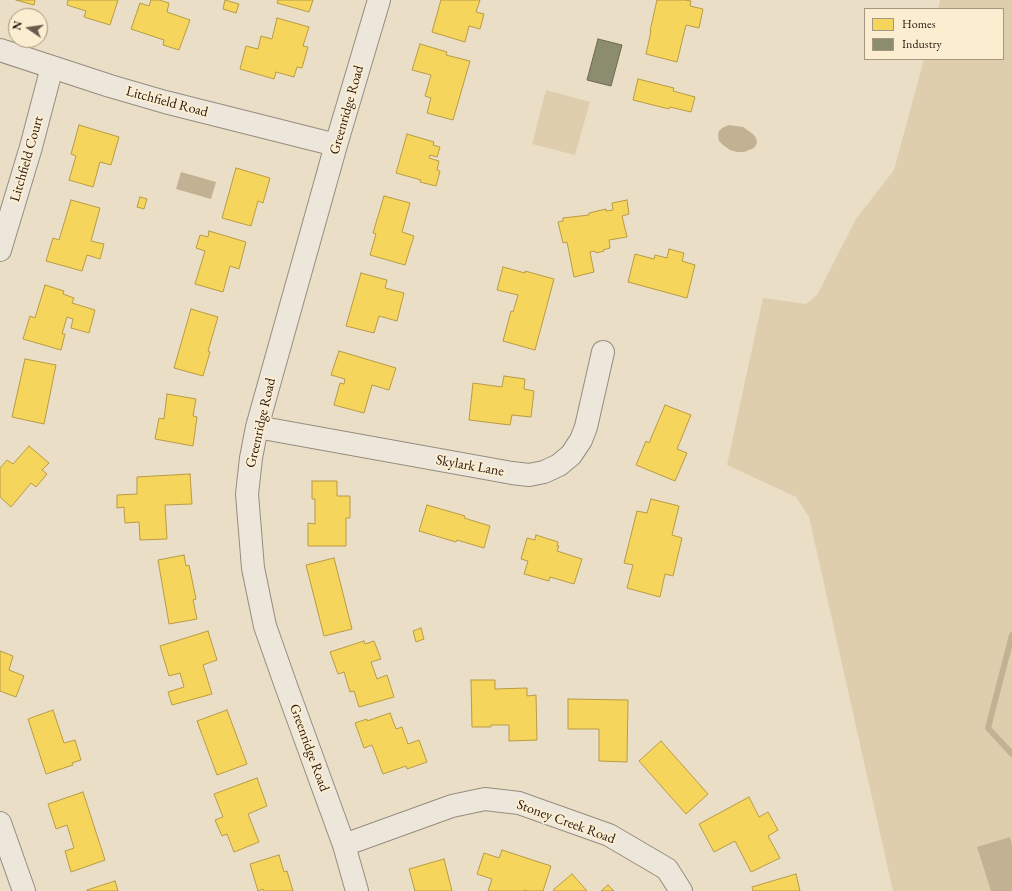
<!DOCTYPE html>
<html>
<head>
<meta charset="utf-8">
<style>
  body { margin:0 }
  #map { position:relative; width:1012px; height:891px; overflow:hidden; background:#eadec6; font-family:"EB Garamond",serif }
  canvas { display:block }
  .legend { position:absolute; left:864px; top:8px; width:140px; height:52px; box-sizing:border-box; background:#fbedd0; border:1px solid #a69783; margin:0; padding:5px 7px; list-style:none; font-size:12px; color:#27150f }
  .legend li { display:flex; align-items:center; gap:8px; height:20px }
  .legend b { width:20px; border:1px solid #a69783 }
  .north { position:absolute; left:8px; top:8px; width:40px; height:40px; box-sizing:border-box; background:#fbedd0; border:1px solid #a69783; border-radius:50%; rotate:283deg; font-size:11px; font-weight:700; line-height:16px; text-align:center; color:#27150f }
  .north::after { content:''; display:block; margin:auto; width:14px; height:18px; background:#6b5b4f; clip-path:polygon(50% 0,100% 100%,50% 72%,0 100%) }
</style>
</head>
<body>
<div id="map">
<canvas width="1012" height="891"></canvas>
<ul class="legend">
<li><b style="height:11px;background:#f6d55c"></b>Homes</li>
<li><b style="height:11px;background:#8c8c6e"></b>Industry</li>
</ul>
<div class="north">N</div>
</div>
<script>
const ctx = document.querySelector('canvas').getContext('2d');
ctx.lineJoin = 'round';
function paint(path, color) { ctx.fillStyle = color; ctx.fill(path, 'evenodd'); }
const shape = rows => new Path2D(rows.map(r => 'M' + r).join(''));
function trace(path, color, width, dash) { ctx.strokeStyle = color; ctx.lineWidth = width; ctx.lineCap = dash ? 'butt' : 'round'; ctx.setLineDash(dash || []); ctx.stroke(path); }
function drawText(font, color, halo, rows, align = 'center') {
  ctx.font = font + ' "EB Garamond",serif'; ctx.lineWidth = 4; ctx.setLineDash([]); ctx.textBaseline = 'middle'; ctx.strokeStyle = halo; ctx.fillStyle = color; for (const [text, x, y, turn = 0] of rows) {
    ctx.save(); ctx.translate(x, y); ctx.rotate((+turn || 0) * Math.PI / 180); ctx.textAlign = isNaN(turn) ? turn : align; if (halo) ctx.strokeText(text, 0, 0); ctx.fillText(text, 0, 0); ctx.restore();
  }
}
paint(shape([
  [940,0,1012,0,1012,891,893,891,809,517,796,497,727,465,763,298,806,304,817,295,856,219,894,170,924,59,1003,59,1003,9,938,9],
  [546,90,590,102,575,155,532,144]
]), '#deceae');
paint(shape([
  [729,125,743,127,753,134,756,138,757,143,754,148,744,152,737,152,730,150,723,145,719,141,718,135,719,131,722,128],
  [181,172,216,182,211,199,176,189],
  [1010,837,1012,845,1012,891,991,891,977,847]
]), '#c3b194');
const homes = shape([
  [16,0,35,0,34,5,16,0],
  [68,0,118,0,110,25,84,17,86,11,67,5,68,0],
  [151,0,159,0,169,3,167,12,190,20,179,50,163,45,164,40,131,29,140,3,149,6,151,0],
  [225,0,239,4,236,13,223,9,225,0],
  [278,0,313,0,309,12,277,3,278,0],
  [441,0,480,0,476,12,484,14,480,29,469,26,465,42,432,32,441,0],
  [657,0,685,0,691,1,690,6,703,9,699,28,686,25,677,62,646,54,651,31,650,31,657,0],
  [277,18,309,27,303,46,308,47,302,68,297,67,294,77,276,72,274,79,240,69,246,46,258,49,261,36,272,39,277,18],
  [420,44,447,52,446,55,470,61,453,120,427,113,431,98,425,96,431,75,412,70,420,44],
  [638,79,674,88,673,91,695,97,691,112,670,107,669,109,633,100,638,79],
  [79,125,119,137,111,165,100,162,93,187,69,180,76,156,71,154,79,125],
  [407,134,434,142,433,145,440,147,437,157,430,155,429,158,439,161,437,170,440,171,436,186,420,182,421,180,396,173,407,134],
  [236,168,270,178,263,203,258,201,251,226,222,218,236,168],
  [384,196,410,203,402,232,414,236,405,265,370,255,376,234,373,233,384,196],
  [140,197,147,199,144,209,137,207,140,197],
  [71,200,100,208,91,241,104,244,100,259,87,255,82,271,46,261,53,238,59,240,71,200],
  [627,200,629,214,622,216,627,237,609,240,610,248,603,250,604,251,596,253,595,251,590,252,594,272,574,277,567,242,563,243,558,222,563,221,563,218,589,215,589,213,606,209,606,211,613,210,612,203,627,200],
  [209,231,246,242,239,269,230,266,223,292,195,284,205,251,196,248,200,235,208,237,209,231],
  [669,249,684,253,682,261,695,265,687,298,628,282,635,254,654,259,655,255,667,258,669,249],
  [503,267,525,273,525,271,554,279,535,350,503,341,511,311,513,312,518,295,497,290,503,267],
  [361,273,387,280,385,288,404,293,397,321,379,316,374,333,346,326,361,273],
  [45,285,64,291,63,294,74,298,72,303,95,310,89,333,71,328,73,319,67,317,62,334,65,334,61,350,23,339,30,316,35,318,45,285],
  [191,309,218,317,208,351,210,352,203,376,174,368,191,309],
  [339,351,396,368,389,390,372,385,364,413,334,405,340,383,344,384,345,379,331,375,339,351],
  [25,359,56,365,44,424,12,417,25,359],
  [504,376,525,379,524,389,534,391,531,417,512,415,510,425,469,420,473,383,502,387,504,376],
  [167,394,196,399,193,416,197,417,193,446,155,439,159,418,164,419,167,394],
  [665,405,691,415,677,449,687,453,675,481,636,465,646,441,649,443,665,405],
  [29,446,49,463,42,470,47,474,36,487,31,483,11,507,0,497,0,468,7,460,13,464,29,446],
  [190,474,192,504,165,505,167,539,140,540,139,522,125,523,124,507,117,508,117,495,137,494,137,477,190,474],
  [312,481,337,481,337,496,350,496,350,518,346,518,346,546,308,546,308,523,315,524,315,499,312,499,312,481],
  [651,499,679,506,672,535,682,538,673,576,665,574,660,597,627,588,633,565,624,563,637,511,647,513,651,499],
  [427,505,465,516,464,518,490,526,484,548,457,540,456,542,419,531,427,505],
  [536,535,558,542,557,546,559,546,557,551,582,559,574,584,550,577,549,581,524,574,528,561,521,559,527,538,535,540,536,535],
  [184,555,186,566,189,565,196,599,193,600,197,619,169,624,158,560,184,555],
  [334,558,352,629,324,636,306,565,334,558],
  [421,628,424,639,416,642,413,631,421,628],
  [208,631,217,660,203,665,212,694,172,705,168,692,184,687,180,673,169,676,160,646,208,631],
  [364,641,365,644,374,641,381,659,371,662,377,679,387,675,394,697,359,707,354,691,350,692,344,672,338,674,330,652,364,641],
  [0,651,13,656,9,670,24,676,16,697,0,691,0,651],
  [471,680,495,680,495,689,527,688,527,696,536,695,537,740,509,741,509,725,491,725,491,727,472,727,471,680],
  [568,699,628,700,627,762,599,761,599,729,568,729,568,699],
  [53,710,64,743,75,740,81,760,72,763,73,765,46,774,28,719,53,710],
  [227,710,247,764,217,775,197,721,227,710],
  [390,713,396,729,402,727,408,744,419,740,427,762,407,769,406,766,383,774,372,745,364,748,355,723,367,719,367,721,390,713],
  [661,741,708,794,686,814,639,761,661,741],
  [257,778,267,806,248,814,259,842,234,852,227,834,222,836,215,820,223,817,214,794,257,778],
  [83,792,105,860,71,872,65,851,74,848,67,825,56,829,48,804,83,792],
  [749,797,759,817,768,812,778,830,768,836,780,858,751,872,735,841,714,852,699,824,749,797],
  [502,850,551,866,543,891,528,891,524,890,524,891,488,891,492,879,477,874,484,853,499,858,502,850],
  [279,855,284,872,287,871,293,891,264,891,263,889,258,891,250,864,279,855],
  [444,859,452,891,415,891,409,869,444,859],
  [572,874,587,891,554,891,553,890,572,874],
  [796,874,800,891,753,891,752,887,796,874],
  [115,881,118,891,87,891,87,890,115,881],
  [608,885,614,891,601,891,608,885]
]);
paint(homes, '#f6d55c');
trace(homes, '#b89b45', 1);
const industry = shape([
  [598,39,622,45,611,86,587,80,598,39]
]);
paint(industry, '#8c8c6e');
trace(industry, '#6e6852', 1);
trace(shape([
  [1012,635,988,728,1012,754]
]), '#c3b194', 6);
const minor = shape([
  [0,50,110,86,165,102,336,145],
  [0,250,31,147,52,67],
  [257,427,512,473,529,475,544,472,559,465,571,455,581,440,586,427,603,352],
  [0,823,24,891],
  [344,845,452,806,485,799,519,803,609,835,667,869,681,891],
  [357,891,344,845,285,683,265,626,253,568,247,494,251,458,257,427,336,145,379,0]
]);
trace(minor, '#968d7e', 24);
trace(minor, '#ede6da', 22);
drawText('14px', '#27150f', '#fbedd0', [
  ["Litchfield Road",167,102,15],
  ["Greenridge Road",347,110,-74],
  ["Litchfield Court",27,159,-74],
  ["Greenridge Road",261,423,-77],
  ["Skylark Lane",470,466,10],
  ["Greenridge Road",309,748,70],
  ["Stoney Creek Road",566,822,20]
]);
</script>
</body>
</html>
